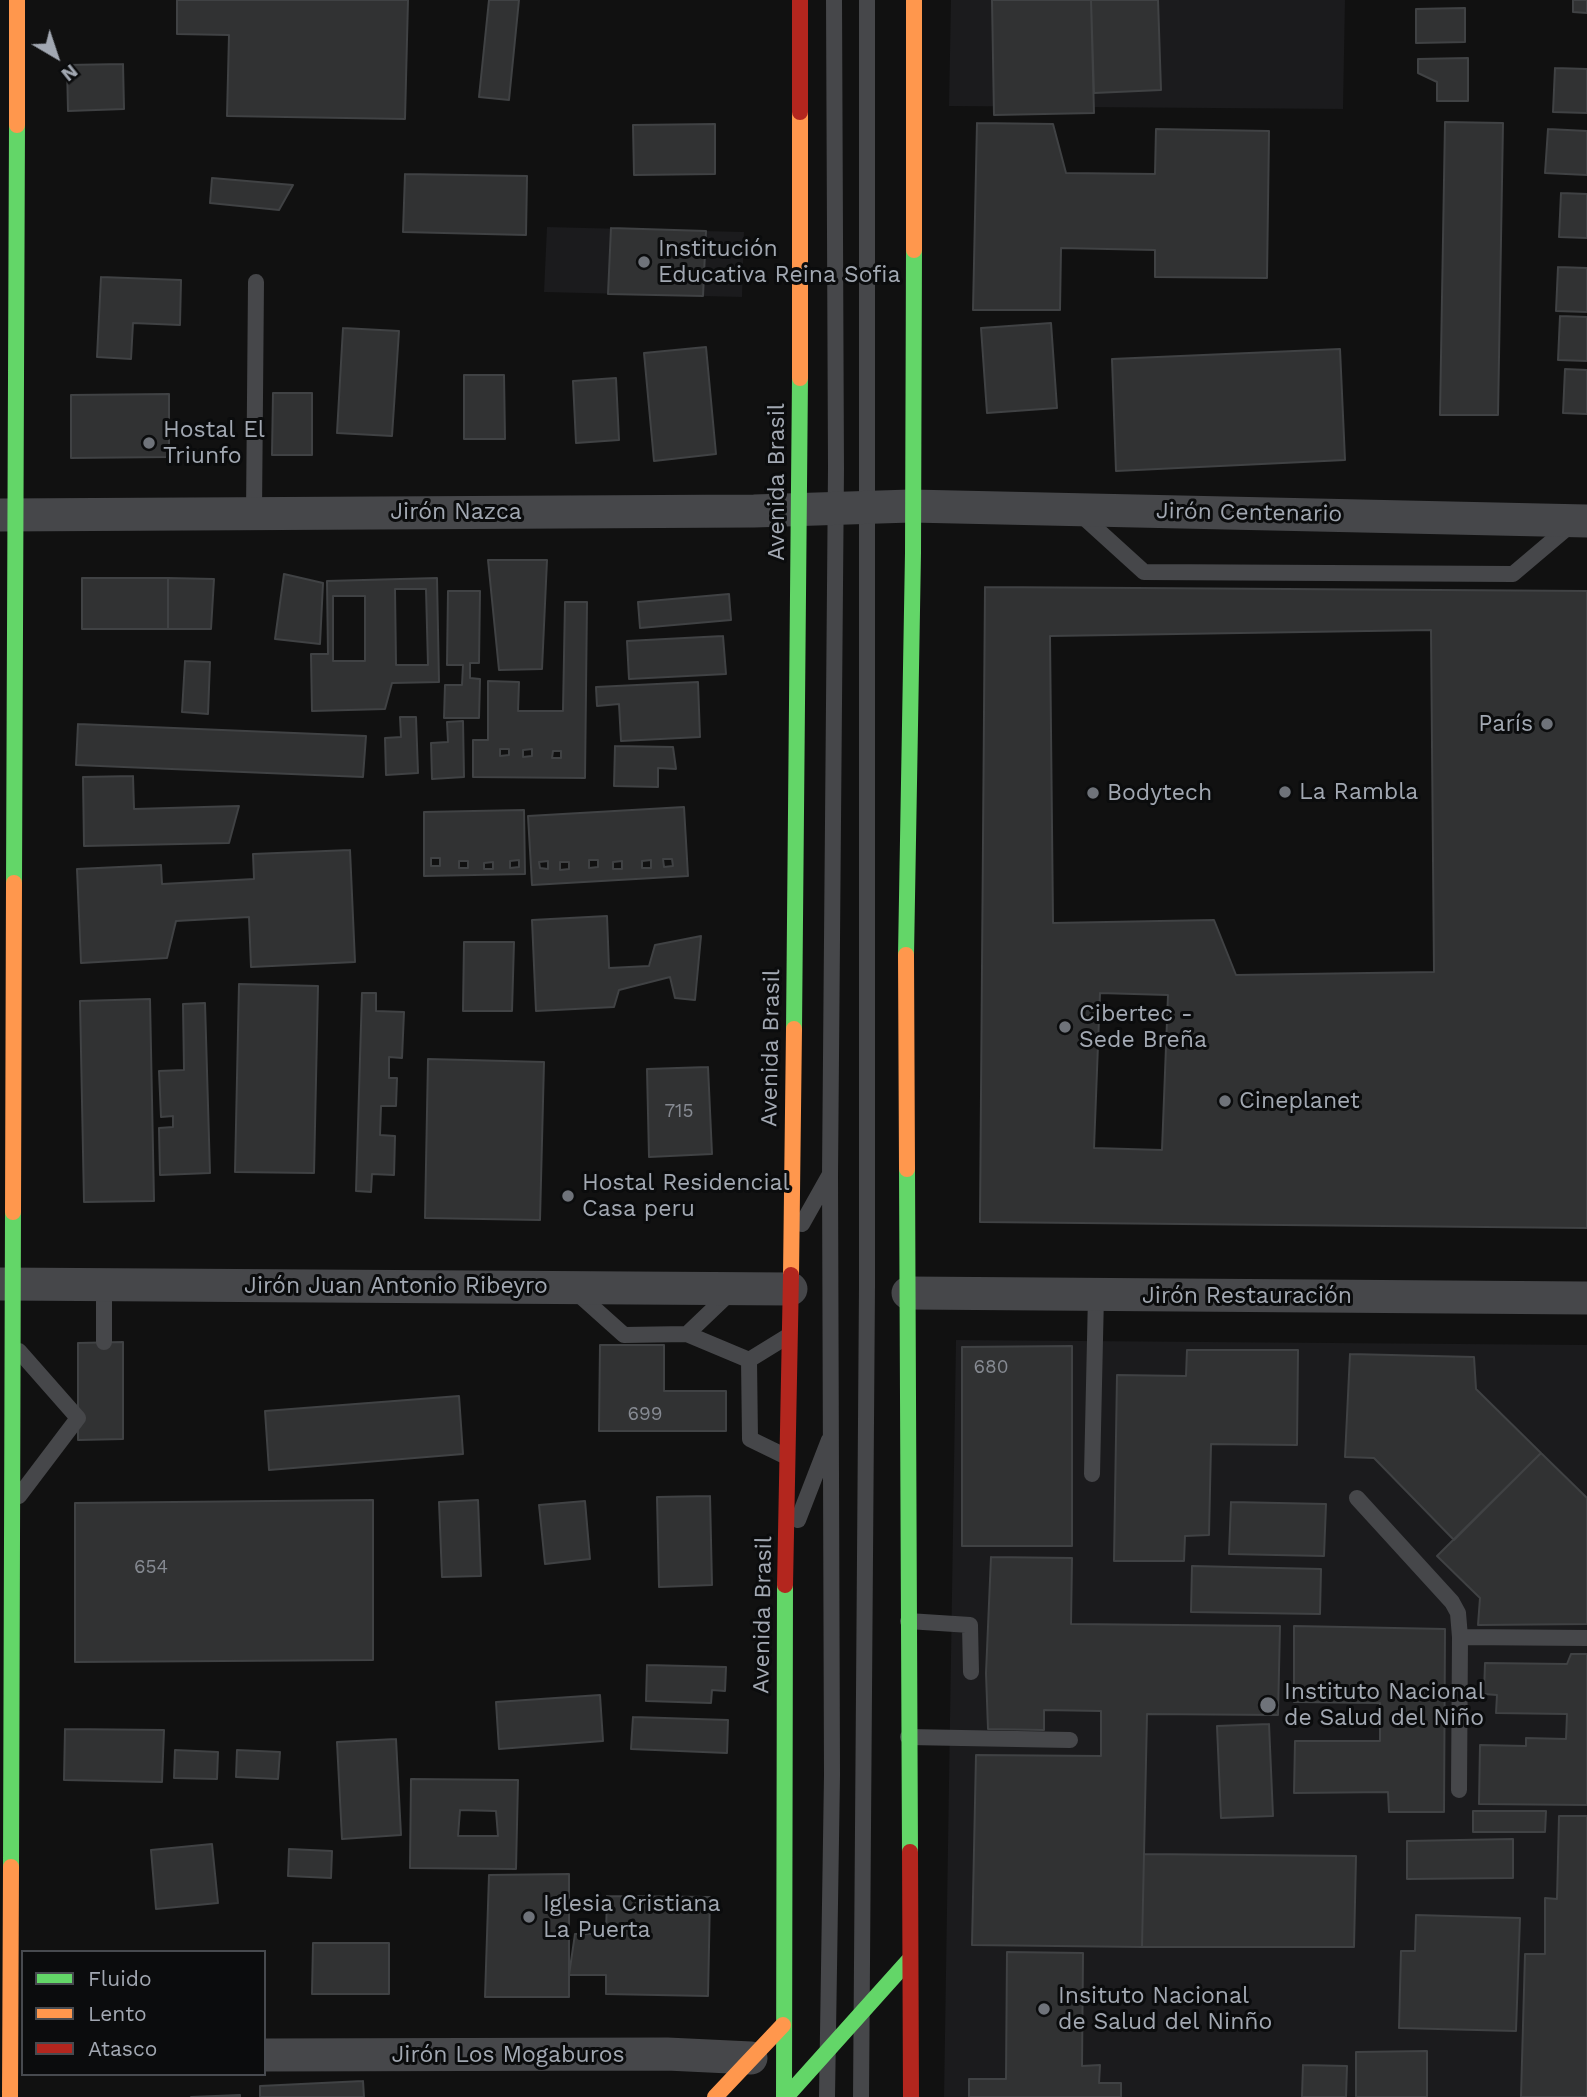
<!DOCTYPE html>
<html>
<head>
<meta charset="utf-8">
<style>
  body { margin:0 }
  #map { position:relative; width:1587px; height:2097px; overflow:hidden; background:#111; font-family:"Work Sans",sans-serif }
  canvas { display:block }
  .legend { position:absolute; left:21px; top:1950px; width:245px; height:126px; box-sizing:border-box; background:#0b0c0d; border:2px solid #474a4f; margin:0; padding:9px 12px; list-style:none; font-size:21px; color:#a2a8b2 }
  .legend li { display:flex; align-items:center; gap:14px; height:35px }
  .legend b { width:35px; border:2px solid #474a4f }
  .north { position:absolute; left:21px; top:21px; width:70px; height:70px; -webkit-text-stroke:5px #0b0c0d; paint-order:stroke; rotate:141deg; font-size:19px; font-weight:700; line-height:28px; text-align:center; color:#a2a8b2 }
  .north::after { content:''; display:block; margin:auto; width:24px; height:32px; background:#a2a8b2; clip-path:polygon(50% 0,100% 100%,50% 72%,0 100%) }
</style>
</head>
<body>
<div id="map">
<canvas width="1587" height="2097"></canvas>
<ul class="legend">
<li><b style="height:9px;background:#63d668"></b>Fluido</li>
<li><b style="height:9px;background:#ff974d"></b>Lento</li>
<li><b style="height:9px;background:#b3261e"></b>Atasco</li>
</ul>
<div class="north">N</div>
</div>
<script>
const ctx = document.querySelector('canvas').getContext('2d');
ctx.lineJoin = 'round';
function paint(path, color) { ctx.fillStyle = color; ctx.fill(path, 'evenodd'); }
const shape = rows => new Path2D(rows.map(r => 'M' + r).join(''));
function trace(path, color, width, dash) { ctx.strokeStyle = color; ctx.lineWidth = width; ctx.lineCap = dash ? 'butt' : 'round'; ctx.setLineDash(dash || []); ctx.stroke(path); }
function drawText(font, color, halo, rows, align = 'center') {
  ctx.font = font + ' "Work Sans",sans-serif'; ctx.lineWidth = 6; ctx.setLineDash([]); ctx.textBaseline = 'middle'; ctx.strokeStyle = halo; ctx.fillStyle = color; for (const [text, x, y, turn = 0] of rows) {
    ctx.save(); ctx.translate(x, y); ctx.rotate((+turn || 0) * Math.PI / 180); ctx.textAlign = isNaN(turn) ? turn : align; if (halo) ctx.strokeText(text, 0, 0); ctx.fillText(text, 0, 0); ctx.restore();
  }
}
paint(shape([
  [951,0,1345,0,1343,109,949,106],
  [547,227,744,232,742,297,544,292],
  [956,1340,1587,1345,1587,2097,944,2097]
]), '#1b1b1d');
const building = shape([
  [177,0,408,0,405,119,227,116,229,35,177,34,177,0],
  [489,0,519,0,509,100,479,97,489,0],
  [992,0,1091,0,1094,113,994,115,992,0],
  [1091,0,1158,0,1161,90,1094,93,1091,0],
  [1573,0,1587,0,1587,13,1573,12,1573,0],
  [1465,8,1465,42,1416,43,1416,9,1465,8],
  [1468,58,1468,101,1437,101,1437,82,1418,73,1418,59,1468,58],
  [123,64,124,109,68,111,67,65,123,64],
  [1555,68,1587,69,1587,113,1553,112,1555,68],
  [1445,122,1503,123,1498,415,1440,415,1445,122],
  [977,123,1053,124,1066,173,1155,174,1156,129,1269,131,1267,278,1155,277,1155,250,1061,248,1060,310,973,310,977,123],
  [715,124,715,174,634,175,633,125,715,124],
  [1548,129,1587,131,1587,175,1545,173,1548,129],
  [405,174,527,176,526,235,403,232,405,174],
  [212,178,293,185,279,210,210,203,212,178],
  [1561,193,1587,194,1587,238,1559,237,1561,193],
  [611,228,706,231,703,296,608,294,611,228],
  [1558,267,1587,268,1587,312,1556,311,1558,267],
  [101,277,181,280,180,325,133,323,131,359,97,357,101,277],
  [1560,316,1587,317,1587,361,1558,360,1560,316],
  [1051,323,1057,408,987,413,981,328,1051,323],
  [343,328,399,331,392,436,337,433,343,328],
  [706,347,716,454,654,461,644,353,706,347],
  [1340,349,1345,460,1116,471,1112,359,1340,349],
  [1565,369,1587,370,1587,414,1563,413,1565,369],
  [464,375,504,375,505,439,464,439,464,375],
  [616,378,619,440,576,443,573,381,616,378],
  [273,393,312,393,312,455,272,455,273,393],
  [169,394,169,457,71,458,71,395,169,394],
  [488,560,547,560,542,669,499,670,488,560],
  [284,574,323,583,320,644,275,639,284,574],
  [82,578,168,578,168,629,82,629,82,578],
  [168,578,214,579,211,629,168,629,168,578],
  [437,578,439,682,392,683,385,709,312,711,311,654,328,654,327,581,437,578],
  [985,587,1587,591,1587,1228,980,1222,985,587],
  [1100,993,1168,995,1162,1150,1094,1148,1100,993],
  [395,589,426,589,428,665,396,665,395,589],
  [448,591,480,591,479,663,470,663,470,678,480,679,479,718,444,718,445,685,462,685,463,665,447,665,448,591],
  [729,594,731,620,640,628,638,602,729,594],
  [333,596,365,596,365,661,333,661,333,596],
  [565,602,587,602,585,778,473,777,473,740,488,740,488,681,519,682,518,711,563,711,565,602],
  [500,749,509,749,509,755,500,756,500,749],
  [532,749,532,756,523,757,523,750,532,749],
  [553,751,561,751,561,758,552,758,553,751],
  [1431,630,1434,972,1236,975,1214,920,1053,923,1050,636,1431,630],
  [723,636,726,674,629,679,627,641,723,636],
  [185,661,210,662,208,714,182,712,185,661],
  [698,682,700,737,621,741,619,704,597,706,596,687,698,682],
  [400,717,416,717,418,773,386,775,385,738,401,737,400,717],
  [463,721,464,777,432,779,431,743,448,742,447,722,463,721],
  [78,724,366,736,363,777,76,765,78,724],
  [615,746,673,747,676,769,658,768,658,787,614,786,615,746],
  [133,776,134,809,239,806,229,843,84,846,83,777,133,776],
  [684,807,688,876,532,885,528,816,684,807],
  [663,859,672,859,673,866,664,867,663,859],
  [589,860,598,860,598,867,589,868,589,860],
  [651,860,651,868,642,868,642,861,651,860],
  [548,861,548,869,540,868,539,862,548,861],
  [622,861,622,869,613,869,613,862,622,861],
  [560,862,569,862,569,869,560,870,560,862],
  [524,810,525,874,424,876,424,812,524,810],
  [431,858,440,858,440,866,431,866,431,858],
  [519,860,519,867,510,868,510,861,519,860],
  [459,861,468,861,468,868,459,868,459,861],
  [493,862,493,869,484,869,484,863,493,862],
  [350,850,355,962,251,967,249,917,176,921,167,958,81,963,77,869,161,865,162,884,254,879,253,854,350,850],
  [607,916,609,968,649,966,655,945,701,936,695,1000,675,998,670,977,619,990,614,1007,536,1011,532,920,607,916],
  [464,942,514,942,512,1011,463,1011,464,942],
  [239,984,318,986,314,1173,235,1172,239,984],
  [362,993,376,993,376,1011,404,1012,402,1058,389,1057,389,1078,397,1078,396,1106,381,1106,380,1135,395,1136,394,1175,372,1174,371,1192,356,1191,362,993],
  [150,999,154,1201,84,1202,80,1001,150,999],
  [205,1003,210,1173,160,1175,159,1128,173,1127,173,1116,161,1117,159,1071,184,1070,183,1004,205,1003],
  [428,1059,544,1062,540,1220,425,1218,428,1059],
  [708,1067,712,1154,649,1157,647,1069,708,1067],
  [123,1342,123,1439,78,1440,78,1343,123,1342],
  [600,1345,664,1345,664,1391,726,1391,726,1431,599,1431,600,1345],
  [1072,1346,1072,1546,962,1546,962,1347,1072,1346],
  [1187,1350,1298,1350,1297,1445,1211,1444,1209,1535,1185,1536,1184,1561,1114,1561,1117,1375,1186,1376,1187,1350],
  [1350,1354,1474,1357,1476,1389,1541,1453,1454,1540,1374,1458,1345,1457,1350,1354],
  [459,1396,463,1454,269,1470,265,1411,459,1396],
  [1541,1453,1587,1498,1587,1624,1478,1625,1480,1598,1437,1556,1541,1453],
  [710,1496,712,1585,659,1587,657,1497,710,1496],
  [373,1500,373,1660,75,1662,75,1503,373,1500],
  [478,1500,481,1576,442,1577,439,1502,478,1500],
  [585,1501,590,1559,545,1564,539,1505,585,1501],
  [1231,1502,1326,1504,1324,1556,1229,1554,1231,1502],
  [991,1557,1072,1558,1071,1624,1280,1626,1278,1715,1147,1714,1142,1947,972,1945,976,1755,1101,1756,1101,1711,1044,1710,1044,1730,988,1729,986,1673,991,1557],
  [1192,1566,1321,1569,1320,1614,1191,1612,1192,1566],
  [1294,1626,1445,1629,1444,1812,1389,1812,1388,1792,1294,1793,1295,1741,1380,1741,1380,1703,1294,1702,1294,1626],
  [1571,1654,1587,1654,1587,1805,1479,1804,1480,1745,1526,1746,1526,1738,1566,1739,1567,1714,1496,1713,1497,1695,1484,1694,1485,1663,1567,1664,1571,1654],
  [647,1665,726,1667,725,1691,712,1690,711,1703,646,1701,647,1665],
  [600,1695,603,1741,499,1749,496,1702,600,1695],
  [633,1717,728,1720,727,1753,631,1749,633,1717],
  [1269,1724,1273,1816,1221,1818,1217,1726,1269,1724],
  [65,1729,164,1730,162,1782,64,1780,65,1729],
  [396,1739,401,1835,342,1839,337,1742,396,1739],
  [175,1750,218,1752,217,1779,174,1778,175,1750],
  [237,1750,280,1752,278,1779,236,1777,237,1750],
  [411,1779,518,1780,516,1869,410,1868,411,1779],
  [460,1810,496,1811,498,1836,458,1836,460,1810],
  [1473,1811,1546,1811,1545,1832,1473,1832,1473,1811],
  [1559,1816,1587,1816,1587,2097,1521,2097,1525,1954,1545,1954,1545,1898,1557,1899,1559,1816],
  [1513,1839,1513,1878,1407,1879,1407,1841,1513,1839],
  [212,1844,218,1903,156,1909,151,1850,212,1844],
  [289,1849,332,1851,331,1878,288,1876,289,1849],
  [1144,1854,1356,1856,1354,1947,1142,1947,1144,1854],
  [569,1874,569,1997,485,1997,489,1875,569,1874],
  [607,1896,710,1897,708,1996,606,1994,606,1975,569,1975,575,1934,606,1934,607,1896],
  [1416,1915,1520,1918,1516,2031,1399,2028,1401,1951,1415,1951,1416,1915],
  [313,1943,389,1943,389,1994,312,1994,313,1943],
  [1007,1952,1083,1953,1082,2066,1100,2065,1099,2083,1121,2083,1121,2097,969,2097,969,2079,1006,2079,1007,1952],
  [1427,2051,1427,2097,1356,2097,1356,2052,1427,2051],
  [1303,2065,1347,2066,1346,2097,1302,2097,1303,2065],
  [363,2081,364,2097,260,2097,260,2086,363,2081],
  [240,2095,240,2097,191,2097,240,2095]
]);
paint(building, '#313233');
trace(building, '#404244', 2);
trace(shape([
  [254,513,256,282],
  [1079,513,1144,572,1513,574,1572,524],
  [802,1224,829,1176],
  [576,1292,624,1335,687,1334,731,1292],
  [687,1334,749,1360],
  [104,1342,104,1284],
  [19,1351,78,1418,19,1496],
  [787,1457,750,1439,749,1360,788,1336],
  [1092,1474,1096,1295],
  [1357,1498,1452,1602,1458,1613,1460,1637,1587,1638],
  [798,1520,829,1440],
  [908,1621,970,1625,971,1672],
  [908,1737,1070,1740],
  [1459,1790,1460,1637],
  [827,2097,832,1775,830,1174,836,468,834,0],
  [861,2097,867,1286,867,0]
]), '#46474a', 16);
trace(shape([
  [0,515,754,511,911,506,1587,521],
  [0,1284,791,1289],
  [908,1293,1587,1298],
  [264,2055,667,2054,751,2058]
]), '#46474a', 33);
trace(shape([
  [14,883,17,125],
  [906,955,913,553,914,250],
  [794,1029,800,378],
  [907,1169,910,1852],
  [11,1867,13,1212],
  [784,2097,785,1585],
  [786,2097,908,1961]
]), '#63d668', 16);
trace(shape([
  [800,112,800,378],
  [17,125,17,0],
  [914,250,914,0],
  [906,955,907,1169],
  [13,1212,14,883],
  [791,1275,794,1029],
  [10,2097,11,1867],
  [715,2097,783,2025]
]), '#ff974d', 16);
trace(shape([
  [800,0,800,112],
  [785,1585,791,1275],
  [910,1852,911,2097]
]), '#b3261e', 16);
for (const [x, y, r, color] of [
  [644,262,7,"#6f737a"],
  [149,443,7,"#6f737a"],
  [1547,724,7,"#6f737a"],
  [1285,792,7,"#6f737a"],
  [1093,793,7,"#6f737a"],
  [1065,1027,7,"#6f737a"],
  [1225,1101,7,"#6f737a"],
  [568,1196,7,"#6f737a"],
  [1268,1705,9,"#6f737a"],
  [529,1917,7,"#6f737a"],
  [1044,2009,7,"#6f737a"]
]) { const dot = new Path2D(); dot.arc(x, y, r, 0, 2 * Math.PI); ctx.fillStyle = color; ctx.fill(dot); trace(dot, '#0b0c0d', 2.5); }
drawText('19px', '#868a92', null, [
  ["715",679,1111],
  ["680",991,1367],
  ["699",645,1414],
  ["654",151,1567]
]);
drawText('23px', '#a2a8b2', '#0b0c0d', [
  ["Institución",658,249],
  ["Educativa Reina Sofia",658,275],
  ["Hostal El",163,430],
  ["Triunfo",163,456],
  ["París",1533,724,"right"],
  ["La Rambla",1299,792],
  ["Bodytech",1107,793],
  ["Cibertec -",1079,1014],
  ["Sede Breña",1079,1040],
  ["Cineplanet",1239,1101],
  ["Hostal Residencial",582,1183],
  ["Casa peru",582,1209],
  ["Instituto Nacional",1284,1692],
  ["de Salud del Niño",1284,1718],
  ["Iglesia Cristiana",543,1904],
  ["La Puerta",543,1930],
  ["Insituto Nacional",1058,1996],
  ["de Salud del Ninño",1058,2022]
], 'left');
drawText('23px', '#a2a8b2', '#0b0c0d', [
  ["Avenida Brasil",777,482,-90],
  ["Jirón Nazca",456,512],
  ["Jirón Centenario",1249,513,1],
  ["Avenida Brasil",771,1048,-89],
  ["Jirón Juan Antonio Ribeyro",396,1286],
  ["Jirón Restauración",1247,1296],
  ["Avenida Brasil",763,1615,-89],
  ["Jirón Los Mogaburos",508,2055]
]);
</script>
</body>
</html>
